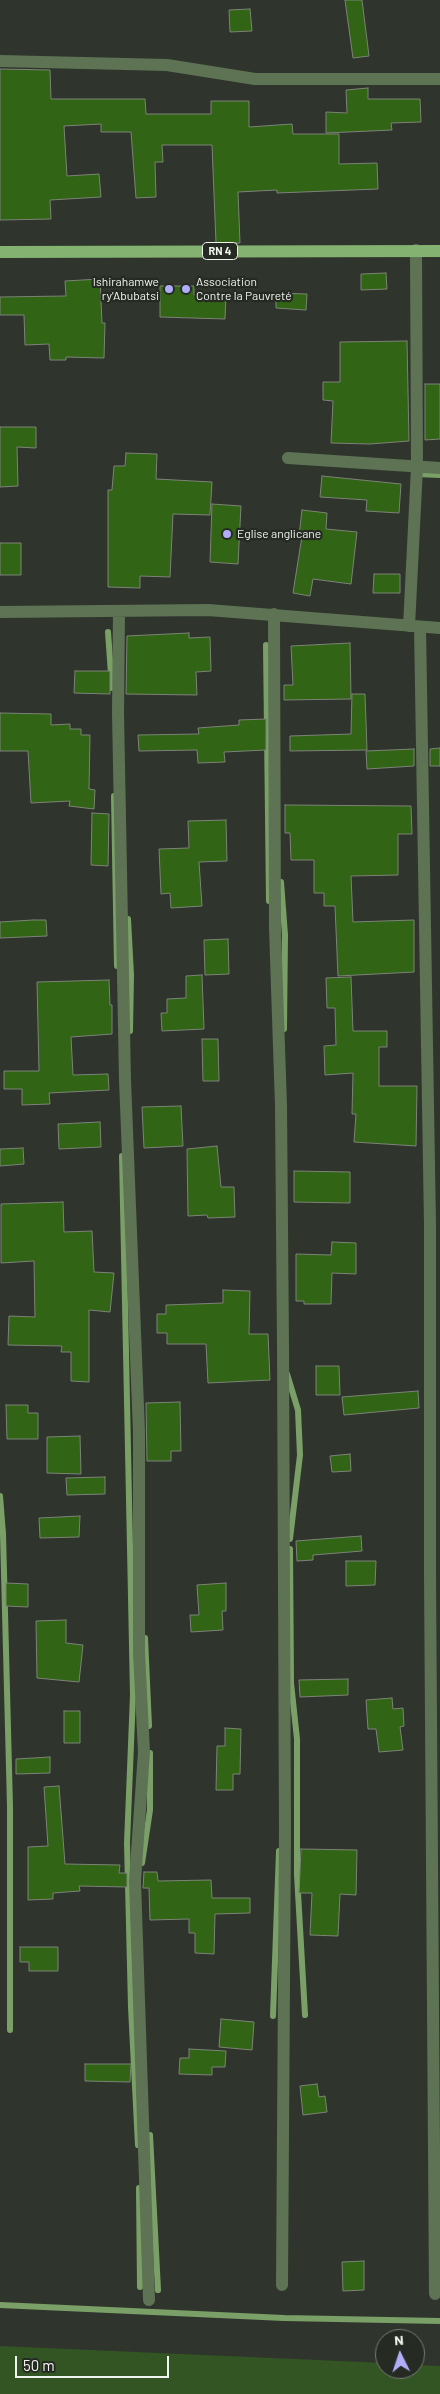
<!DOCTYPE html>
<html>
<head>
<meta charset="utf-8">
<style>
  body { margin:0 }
  #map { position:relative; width:440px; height:2394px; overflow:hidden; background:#2f352c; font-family:Barlow,sans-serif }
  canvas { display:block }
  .north { position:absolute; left:375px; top:2329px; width:50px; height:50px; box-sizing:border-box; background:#252b22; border:1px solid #767b74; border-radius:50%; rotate:356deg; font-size:14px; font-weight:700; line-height:20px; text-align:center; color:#f0f4ee }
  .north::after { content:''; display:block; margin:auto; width:18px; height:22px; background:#b2adf9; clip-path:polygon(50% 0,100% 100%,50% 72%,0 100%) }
  .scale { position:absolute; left:15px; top:2356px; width:154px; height:22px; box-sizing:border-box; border:2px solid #f0f4ee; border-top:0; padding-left:6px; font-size:15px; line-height:18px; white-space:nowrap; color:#f0f4ee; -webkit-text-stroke:4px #252b22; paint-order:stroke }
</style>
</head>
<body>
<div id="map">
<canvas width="440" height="2394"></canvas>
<div class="north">N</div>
<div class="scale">50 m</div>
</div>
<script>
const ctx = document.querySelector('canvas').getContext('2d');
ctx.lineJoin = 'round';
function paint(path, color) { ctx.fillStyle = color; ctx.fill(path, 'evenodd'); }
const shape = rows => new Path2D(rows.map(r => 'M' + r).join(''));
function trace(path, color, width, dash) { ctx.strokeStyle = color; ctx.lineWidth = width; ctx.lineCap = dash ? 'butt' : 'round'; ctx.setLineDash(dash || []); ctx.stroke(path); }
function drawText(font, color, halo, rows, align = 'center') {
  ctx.font = font + ' Barlow,sans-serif'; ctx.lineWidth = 4.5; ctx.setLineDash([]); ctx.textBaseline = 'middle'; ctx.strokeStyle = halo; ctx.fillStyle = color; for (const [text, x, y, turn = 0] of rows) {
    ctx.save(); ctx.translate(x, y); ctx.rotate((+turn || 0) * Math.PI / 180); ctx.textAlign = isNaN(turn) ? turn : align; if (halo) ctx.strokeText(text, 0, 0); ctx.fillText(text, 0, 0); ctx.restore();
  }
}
paint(shape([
  [0,2346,385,2363,385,2369,415,2369,415,2365,440,2366,440,2394,0,2394]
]), '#335524');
trace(shape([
  [417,474,440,475],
  [108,632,112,688],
  [266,645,269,901],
  [114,796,117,966],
  [281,882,285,935,284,1029],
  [128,919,131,975,130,1031],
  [122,1156,133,1695,127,1843,131,2007,138,2145],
  [287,1374,298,1410,300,1455,290,1539],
  [0,1496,3,1534,10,1807,10,2030],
  [290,1549,291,1683,297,1739,297,1875,305,2015],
  [145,1638,149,1726],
  [142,1863,150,1810,150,1753],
  [273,2016,279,1851],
  [150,2135,158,2290],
  [139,2188,140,2287],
  [0,2305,284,2318,440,2321]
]), '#7aa068', 6);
const building = shape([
  [345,0,362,0,369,56,353,58,345,0],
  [250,9,252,31,230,32,229,10,250,9],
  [0,69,50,70,51,99,145,99,146,114,211,114,211,101,249,101,249,127,292,124,293,134,339,134,339,164,377,163,378,189,277,193,277,190,238,192,240,243,216,243,212,145,162,145,163,162,155,162,156,197,136,198,131,132,101,132,101,124,64,126,67,176,99,174,101,197,50,200,51,219,0,220,0,69],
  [368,88,368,99,420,99,421,122,391,123,392,130,326,133,326,112,347,113,346,90,368,88],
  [386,273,387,289,361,290,361,274,386,273],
  [100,279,102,323,105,323,104,358,66,357,66,360,50,360,49,344,25,345,24,315,0,315,0,297,66,296,65,281,100,279],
  [160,286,194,286,194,295,226,296,225,319,160,317,160,286],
  [276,293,307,294,306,310,276,308,276,293],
  [407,341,409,441,370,444,331,443,333,401,323,400,323,382,340,382,340,342,407,341],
  [425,384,440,384,440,439,425,440,425,384],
  [0,427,36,427,36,448,17,447,18,486,0,487,0,427],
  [126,453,157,454,156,479,212,482,210,515,173,514,170,577,140,576,140,588,108,587,108,490,112,490,114,466,125,466,126,453],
  [322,476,401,484,399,513,366,511,367,500,320,497,322,476],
  [212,504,241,506,238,564,210,562,212,504],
  [302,510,327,513,326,529,357,532,351,584,313,579,310,596,293,593,302,536,299,536,302,510],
  [0,543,21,543,21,575,0,575,0,543],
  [374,574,400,574,400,593,373,593,374,574],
  [189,633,189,638,210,637,211,671,196,672,197,695,126,694,127,636,189,633],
  [350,643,351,699,284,700,284,685,293,685,291,646,350,643],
  [75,671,110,671,110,694,74,693,75,671],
  [352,694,365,694,367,750,290,751,290,736,351,734,352,694],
  [0,713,51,714,51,725,70,724,70,729,81,729,81,735,90,735,89,789,95,790,94,809,69,806,70,801,31,803,28,751,0,751,0,713],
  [266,719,266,750,224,752,225,762,198,763,197,750,139,751,138,735,199,734,198,728,239,725,239,720,266,719],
  [440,748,440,766,430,766,430,749,440,748],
  [414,749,414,766,367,769,366,751,414,749],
  [285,805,411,806,412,834,398,834,398,875,351,876,353,922,414,920,414,972,338,976,335,906,324,906,324,893,314,893,314,860,291,860,290,833,285,833,285,805],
  [92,813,109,814,108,866,91,865,92,813],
  [226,820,227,861,199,862,202,906,171,908,170,893,161,894,159,849,189,848,188,821,226,820],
  [33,920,46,920,47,936,0,938,0,922,33,920],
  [228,939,229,974,205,975,204,940,228,939],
  [202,975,204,1029,162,1031,161,1013,167,1013,167,999,186,998,186,976,202,975],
  [351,977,353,1031,387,1031,387,1047,379,1047,379,1086,417,1086,416,1146,354,1142,356,1114,352,1114,353,1073,325,1075,324,1046,336,1045,335,1008,327,1008,326,978,351,977],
  [109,980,110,1005,112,1005,112,1034,71,1037,73,1075,108,1074,109,1090,49,1093,50,1104,22,1105,22,1089,4,1089,4,1071,39,1071,37,982,109,980],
  [202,1039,218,1039,219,1081,203,1081,202,1039],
  [181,1106,183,1146,144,1148,142,1107,181,1106],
  [100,1122,101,1147,59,1149,58,1124,100,1122],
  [217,1146,221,1187,234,1187,235,1217,208,1218,207,1215,188,1216,187,1149,217,1146],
  [23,1148,24,1164,0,1166,0,1149,23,1148],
  [294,1171,350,1172,350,1203,294,1202,294,1171],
  [63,1202,64,1232,92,1231,94,1272,114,1273,110,1312,89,1310,89,1382,71,1381,71,1352,61,1352,62,1346,8,1345,9,1316,35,1317,34,1261,1,1263,1,1204,63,1202],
  [332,1242,356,1243,356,1274,332,1273,331,1304,304,1304,304,1301,296,1301,296,1254,331,1255,332,1242],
  [223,1290,250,1291,249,1334,268,1334,270,1380,208,1383,206,1344,167,1344,167,1333,157,1333,157,1314,166,1314,166,1305,223,1303,223,1290],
  [316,1366,339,1366,340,1395,316,1395,316,1366],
  [418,1391,419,1408,344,1415,342,1397,418,1391],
  [180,1402,181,1451,171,1451,171,1461,147,1461,146,1403,180,1402],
  [6,1405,28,1405,28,1413,38,1413,38,1439,7,1439,6,1405],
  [80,1436,81,1474,47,1473,47,1437,80,1436],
  [350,1454,351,1471,332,1472,330,1456,350,1454],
  [105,1477,105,1494,67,1495,66,1478,105,1477],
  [80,1516,79,1537,40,1538,39,1518,80,1516],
  [361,1536,362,1551,313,1555,313,1560,297,1561,296,1541,361,1536],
  [346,1561,376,1561,375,1585,346,1586,346,1561],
  [6,1583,28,1584,28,1607,6,1606,6,1583],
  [226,1583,226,1611,222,1611,223,1630,191,1632,190,1615,199,1615,197,1585,226,1583],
  [66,1620,66,1643,83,1645,79,1682,37,1678,36,1621,66,1620],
  [348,1679,348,1695,300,1697,299,1680,348,1679],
  [392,1698,393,1709,403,1708,404,1726,400,1727,403,1750,379,1752,376,1729,368,1729,366,1700,392,1698],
  [64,1711,80,1711,80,1743,64,1743,64,1711],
  [225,1728,241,1729,240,1774,233,1774,233,1790,216,1790,217,1746,225,1746,225,1728],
  [50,1757,50,1773,16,1774,16,1759,50,1757],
  [59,1786,65,1864,120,1865,119,1873,127,1873,127,1887,79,1886,80,1891,53,1893,53,1899,28,1900,28,1847,48,1846,44,1787,59,1786],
  [301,1849,357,1850,356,1895,340,1894,338,1936,310,1935,312,1893,299,1893,301,1849],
  [144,1872,157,1872,158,1881,211,1880,212,1898,250,1898,250,1913,215,1914,214,1954,195,1953,195,1933,189,1933,189,1919,150,1920,149,1888,143,1888,144,1872],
  [20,1947,58,1947,58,1971,29,1971,29,1962,20,1962,20,1947],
  [221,2019,254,2022,252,2050,219,2047,221,2019],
  [189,2049,226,2051,225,2067,212,2067,212,2075,179,2074,180,2058,189,2058,189,2049],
  [85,2064,131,2064,130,2082,85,2081,85,2064],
  [317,2084,319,2097,325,2096,327,2112,303,2115,300,2086,317,2084],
  [364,2261,364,2290,343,2291,342,2262,364,2261]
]);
paint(building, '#316414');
trace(building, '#7c8378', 1);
trace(shape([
  [0,61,167,65,255,79,440,79],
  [288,458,440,468],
  [119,611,118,713,125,1080,139,1432,139,1653,144,1752,135,1881,149,2300],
  [0,612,208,610,440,628],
  [274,614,275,928,281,1106,283,1346,285,1832,282,2285],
  [409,626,417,467,416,250],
  [420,627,430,1224,430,1575,435,2294]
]), '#5d7354', 12);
trace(shape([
  [0,252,440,251]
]), '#84b271', 12);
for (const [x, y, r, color] of [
  [169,289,5,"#b2adf9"],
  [186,289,5,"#b2adf9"],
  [227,534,5,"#b2adf9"]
]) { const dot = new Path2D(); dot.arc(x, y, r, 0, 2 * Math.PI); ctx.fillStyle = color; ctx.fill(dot); trace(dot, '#252b22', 2); }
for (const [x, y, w] of [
  [220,251,35]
]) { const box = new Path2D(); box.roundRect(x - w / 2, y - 8.5, w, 17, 4); ctx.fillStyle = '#252b22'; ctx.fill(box); trace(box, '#f0f4ee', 1); }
drawText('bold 11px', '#f0f4ee', null, [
  ["RN 4",220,251]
]);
drawText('12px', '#f0f4ee', '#252b22', [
  ["Ishirahamwe",159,282,"right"],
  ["ry'Abubatsi",159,296,"right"],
  ["Association",196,282],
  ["Contre la Pauvreté",196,296],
  ["Eglise anglicane",237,534]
], 'left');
</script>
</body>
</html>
